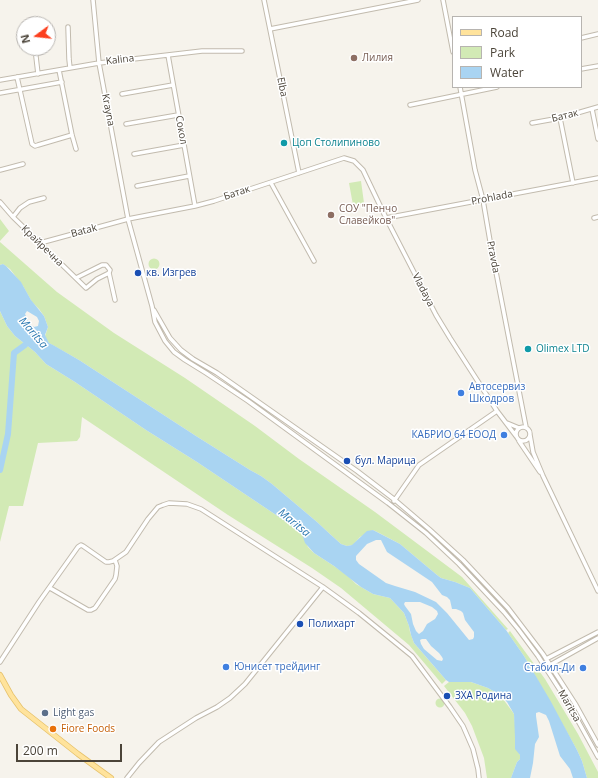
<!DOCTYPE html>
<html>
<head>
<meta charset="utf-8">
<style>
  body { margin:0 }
  #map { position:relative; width:598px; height:778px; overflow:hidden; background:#f6f3ec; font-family:"Open Sans",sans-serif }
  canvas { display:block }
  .legend { position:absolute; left:452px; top:16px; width:130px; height:72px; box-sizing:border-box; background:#fff; border:1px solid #b7b4b0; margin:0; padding:5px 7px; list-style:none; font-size:12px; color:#4b4439 }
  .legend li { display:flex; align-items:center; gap:8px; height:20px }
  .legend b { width:20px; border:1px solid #b7b4b0 }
  .north { position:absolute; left:16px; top:16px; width:40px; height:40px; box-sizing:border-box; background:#fff; border:1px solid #b7b4b0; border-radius:50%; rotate:255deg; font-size:11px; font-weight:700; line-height:16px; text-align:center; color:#4b4439 }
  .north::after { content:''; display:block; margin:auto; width:14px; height:18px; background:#fc3f1d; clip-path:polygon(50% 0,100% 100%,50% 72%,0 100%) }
  .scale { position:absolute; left:16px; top:744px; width:106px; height:18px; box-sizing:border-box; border:2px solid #4b4439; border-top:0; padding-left:5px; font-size:12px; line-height:14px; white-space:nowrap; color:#4b4439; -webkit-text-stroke:3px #fff; paint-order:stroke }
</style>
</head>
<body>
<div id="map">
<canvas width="598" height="778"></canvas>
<ul class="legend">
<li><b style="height:5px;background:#ffe39c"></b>Road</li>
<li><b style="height:11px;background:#d2eab5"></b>Park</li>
<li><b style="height:11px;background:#a9d4f2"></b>Water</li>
</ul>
<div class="north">N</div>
<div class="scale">200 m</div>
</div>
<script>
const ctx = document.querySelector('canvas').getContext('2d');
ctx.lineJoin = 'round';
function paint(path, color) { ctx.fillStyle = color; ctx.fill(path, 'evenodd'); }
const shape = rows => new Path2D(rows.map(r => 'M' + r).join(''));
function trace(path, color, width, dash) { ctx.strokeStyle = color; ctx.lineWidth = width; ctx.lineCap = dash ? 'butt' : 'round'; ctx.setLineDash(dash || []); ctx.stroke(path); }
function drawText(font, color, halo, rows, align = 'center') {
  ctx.font = font + ' "Open Sans",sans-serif'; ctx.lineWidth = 3; ctx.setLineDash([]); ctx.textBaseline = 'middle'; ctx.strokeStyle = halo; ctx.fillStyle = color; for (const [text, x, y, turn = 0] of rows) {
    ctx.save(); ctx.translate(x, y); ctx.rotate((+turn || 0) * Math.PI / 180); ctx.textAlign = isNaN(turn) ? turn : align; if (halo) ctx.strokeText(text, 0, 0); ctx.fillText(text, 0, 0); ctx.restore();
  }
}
paint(shape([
  [361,181,364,203,353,205,349,183],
  [0,219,9,231,0,241],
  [0,242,57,292,114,333,185,378,255,426,299,459,375,512,462,577,508,629,506,630,470,588,455,582,441,578,437,575,400,544,381,534,373,530,360,537,353,545,347,546,341,544,331,535,317,522,272,484,261,476,250,470,196,436,79,360,49,343,47,340,45,336,48,327,44,316,39,309,32,302,23,286,10,269,3,264,0,265],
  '148.5 264a5.5 5.5 0 1 1 11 0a5.5 5.5 0 1 1-11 0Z',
  [0,311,7,326,15,336,35,352,46,364,75,382,146,430,197,462,294,527,302,534,308,547,314,553,334,566,348,576,356,584,373,594,390,598,404,613,409,626,410,632,414,643,446,680,442,684,409,645,341,588,312,568,228,515,82,417,80,437,77,441,38,443,23,506,9,506,0,542],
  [510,631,545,679,578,734,598,772,598,778,587,778,582,761,577,750,524,656,508,633],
  [449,682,471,682,488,688,500,695,512,711,514,714,515,724,515,744,520,755,520,759,517,762,511,778,487,778,484,758,472,726,465,713,444,686],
  '435.5 703a4.5 4.5 0 1 1 9 0a4.5 4.5 0 1 1-9 0Z'
]), '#d2eab5');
paint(shape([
  [3,264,6,266,21,282,31,300,44,316,48,327,45,335,49,343,53,345,79,360,196,436,250,470,261,476,272,484,317,522,331,535,341,544,347,546,352,545,367,531,373,530,400,544,437,575,441,578,455,582,470,588,506,630,524,656,550,700,577,750,582,761,587,778,573,778,570,769,560,756,549,721,546,715,539,712,536,713,536,716,539,737,535,744,533,763,530,778,511,778,517,762,520,759,520,755,515,749,515,738,514,714,507,702,500,695,488,688,471,682,449,682,446,680,414,643,411,635,409,626,404,613,390,598,373,594,361,587,334,566,314,553,305,543,302,534,294,527,197,462,146,430,75,382,46,364,35,352,15,336,7,326,0,311,0,265],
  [27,311,37,317,39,321,38,326,34,327,30,324,25,314],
  [376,540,381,540,387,552,432,582,442,595,447,597,450,600,452,609,456,609,461,611,463,613,465,620,474,632,474,637,473,639,469,640,447,613,436,602,415,592,395,586,386,583,359,564,356,560,356,556,367,544],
  [405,602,420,602,432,607,437,611,438,614,435,619,427,624,423,631,419,634,416,631,413,624,411,614,405,606,404,604],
  [422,639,426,639,431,646,439,653,442,657,443,659,442,661,437,660,424,649,421,644,420,640]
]), '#a9d4f2');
trace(shape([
  [0,470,8,434,14,353,25,345,30,340]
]), '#a9d4f2', 6);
const minor = shape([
  [93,0,99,63,128,219,152,306,155,322,165,341,174,352,185,360,206,373,248,401,388,503,426,533,459,564,504,612,518,629,538,656,567,701,598,757],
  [264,0,299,173],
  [443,0,453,52],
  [68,27,69,59,70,68],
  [270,29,418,0],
  [581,38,598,34],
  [35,48,38,74],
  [168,55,195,206],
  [581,69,598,66],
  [59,70,72,135,76,149],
  [17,77,32,144,35,146,38,145,72,135],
  [0,80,99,63,202,51,242,51],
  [460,87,475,170,483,200,490,241,526,427],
  [0,93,62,82],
  [122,94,173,85],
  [410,105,497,87],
  [592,109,598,139],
  [560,118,573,183],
  [532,123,560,118,598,107],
  [126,124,178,115],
  [134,154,184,145],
  [0,170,23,164],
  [271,183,314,261],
  [137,186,189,176],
  [0,202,13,217,86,288,97,279,109,273,110,270,106,265,102,265,76,278],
  [13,217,20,208,29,202,44,198],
  [386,218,598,178],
  [594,218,598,217],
  [40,243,128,219,195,206,214,201,344,158,354,161,363,170,386,218,436,315,450,338,497,411,516,436],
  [109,273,115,300],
  [154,310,170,338,181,350,193,359,217,373,357,471,395,500,429,529,463,560,508,608,543,654,576,705,598,745],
  [507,423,519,428],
  '516 434a7 7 0 1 1 14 0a7 7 0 1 1-14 0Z',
  [530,435,533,452,543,476,598,591],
  [519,441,540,472],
  [394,501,419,465,497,411],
  [50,588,88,610,91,610,95,608,115,579,116,575,117,566,115,560],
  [546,659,598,632],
  [0,662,39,602,78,547,81,545,83,546,106,562,109,562,113,561,126,552,148,519,158,507,163,505,169,503,187,504,201,509,323,587,359,613,412,656,450,707,463,726,473,749,478,769,479,778],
  [550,665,598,638],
  [127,778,139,763,159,742,196,718,217,707,230,698,245,684,323,587]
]);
const major = shape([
  [0,675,11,695,21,709,78,754,111,778]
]);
trace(minor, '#c2bbae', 5.5);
trace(major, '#e6c16a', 6);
trace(minor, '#fff', 3.5);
trace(major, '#ffe39c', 4.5);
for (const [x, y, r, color] of [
  [354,58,4,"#8d6e63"],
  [284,143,4,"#0f9aa8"],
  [331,215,4,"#8d6e63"],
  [138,273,4,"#1a4fb4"],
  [528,349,4,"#0f9aa8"],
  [461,393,4,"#3f7fe0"],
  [504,435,4,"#3f7fe0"],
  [347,461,4,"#1a4fb4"],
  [300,624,4,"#1a4fb4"],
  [226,667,4,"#3f7fe0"],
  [583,668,4,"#3f7fe0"],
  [447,696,4,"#1a4fb4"],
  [45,713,4,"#5c6f8a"],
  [53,729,4,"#e8710a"]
]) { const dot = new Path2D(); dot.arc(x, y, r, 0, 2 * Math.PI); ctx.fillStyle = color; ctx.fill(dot); trace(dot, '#fff', 1.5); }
drawText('10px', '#785e54', '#fff', [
  ["Лилия",362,58],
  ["СОУ \"Пенчо",339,209],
  ["Славейков\"",339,221]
], 'left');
drawText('10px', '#4b4439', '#fff', [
  ["Kalina",120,60,-7],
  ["Elba",282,87,78],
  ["Krayna",108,110,79],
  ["Батак",565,116,-14],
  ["Сокол",181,130,80],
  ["Батак",237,193,-18],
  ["Prohlada",492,198,-11],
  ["Batak",84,231,-15],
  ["Крайречна",42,246,44],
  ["Pravda",493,257,79],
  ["Vladaya",423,290,63],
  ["Maritsa",569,706,60]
]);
drawText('10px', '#0d838f', '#fff', [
  ["Цоп Столипиново",292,143],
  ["Olimex LTD",536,349]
], 'left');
drawText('10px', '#164399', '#fff', [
  ["кв. Изгрев",146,273],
  ["бул. Марица",355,461],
  ["Полихарт",308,624],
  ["ЗХА Родина",455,696]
], 'left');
drawText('10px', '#366cbe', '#fff', [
  ["Автосервиз",469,387],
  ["Шкодров",469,399],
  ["КАБРИО 64 ЕООД",496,435,"right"],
  ["Юнисет трейдинг",234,667],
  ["Стабил-Ди",575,668,"right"]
], 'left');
drawText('10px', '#4e5e75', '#fff', [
  ["Light gas",53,713]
], 'left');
drawText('10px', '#c56008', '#fff', [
  ["Fiore Foods",61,729]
], 'left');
drawText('italic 11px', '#2e7ab2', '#fff', [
  ["Maritsa",33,333,49],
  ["Maritsa",294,523,39]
]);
</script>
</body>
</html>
